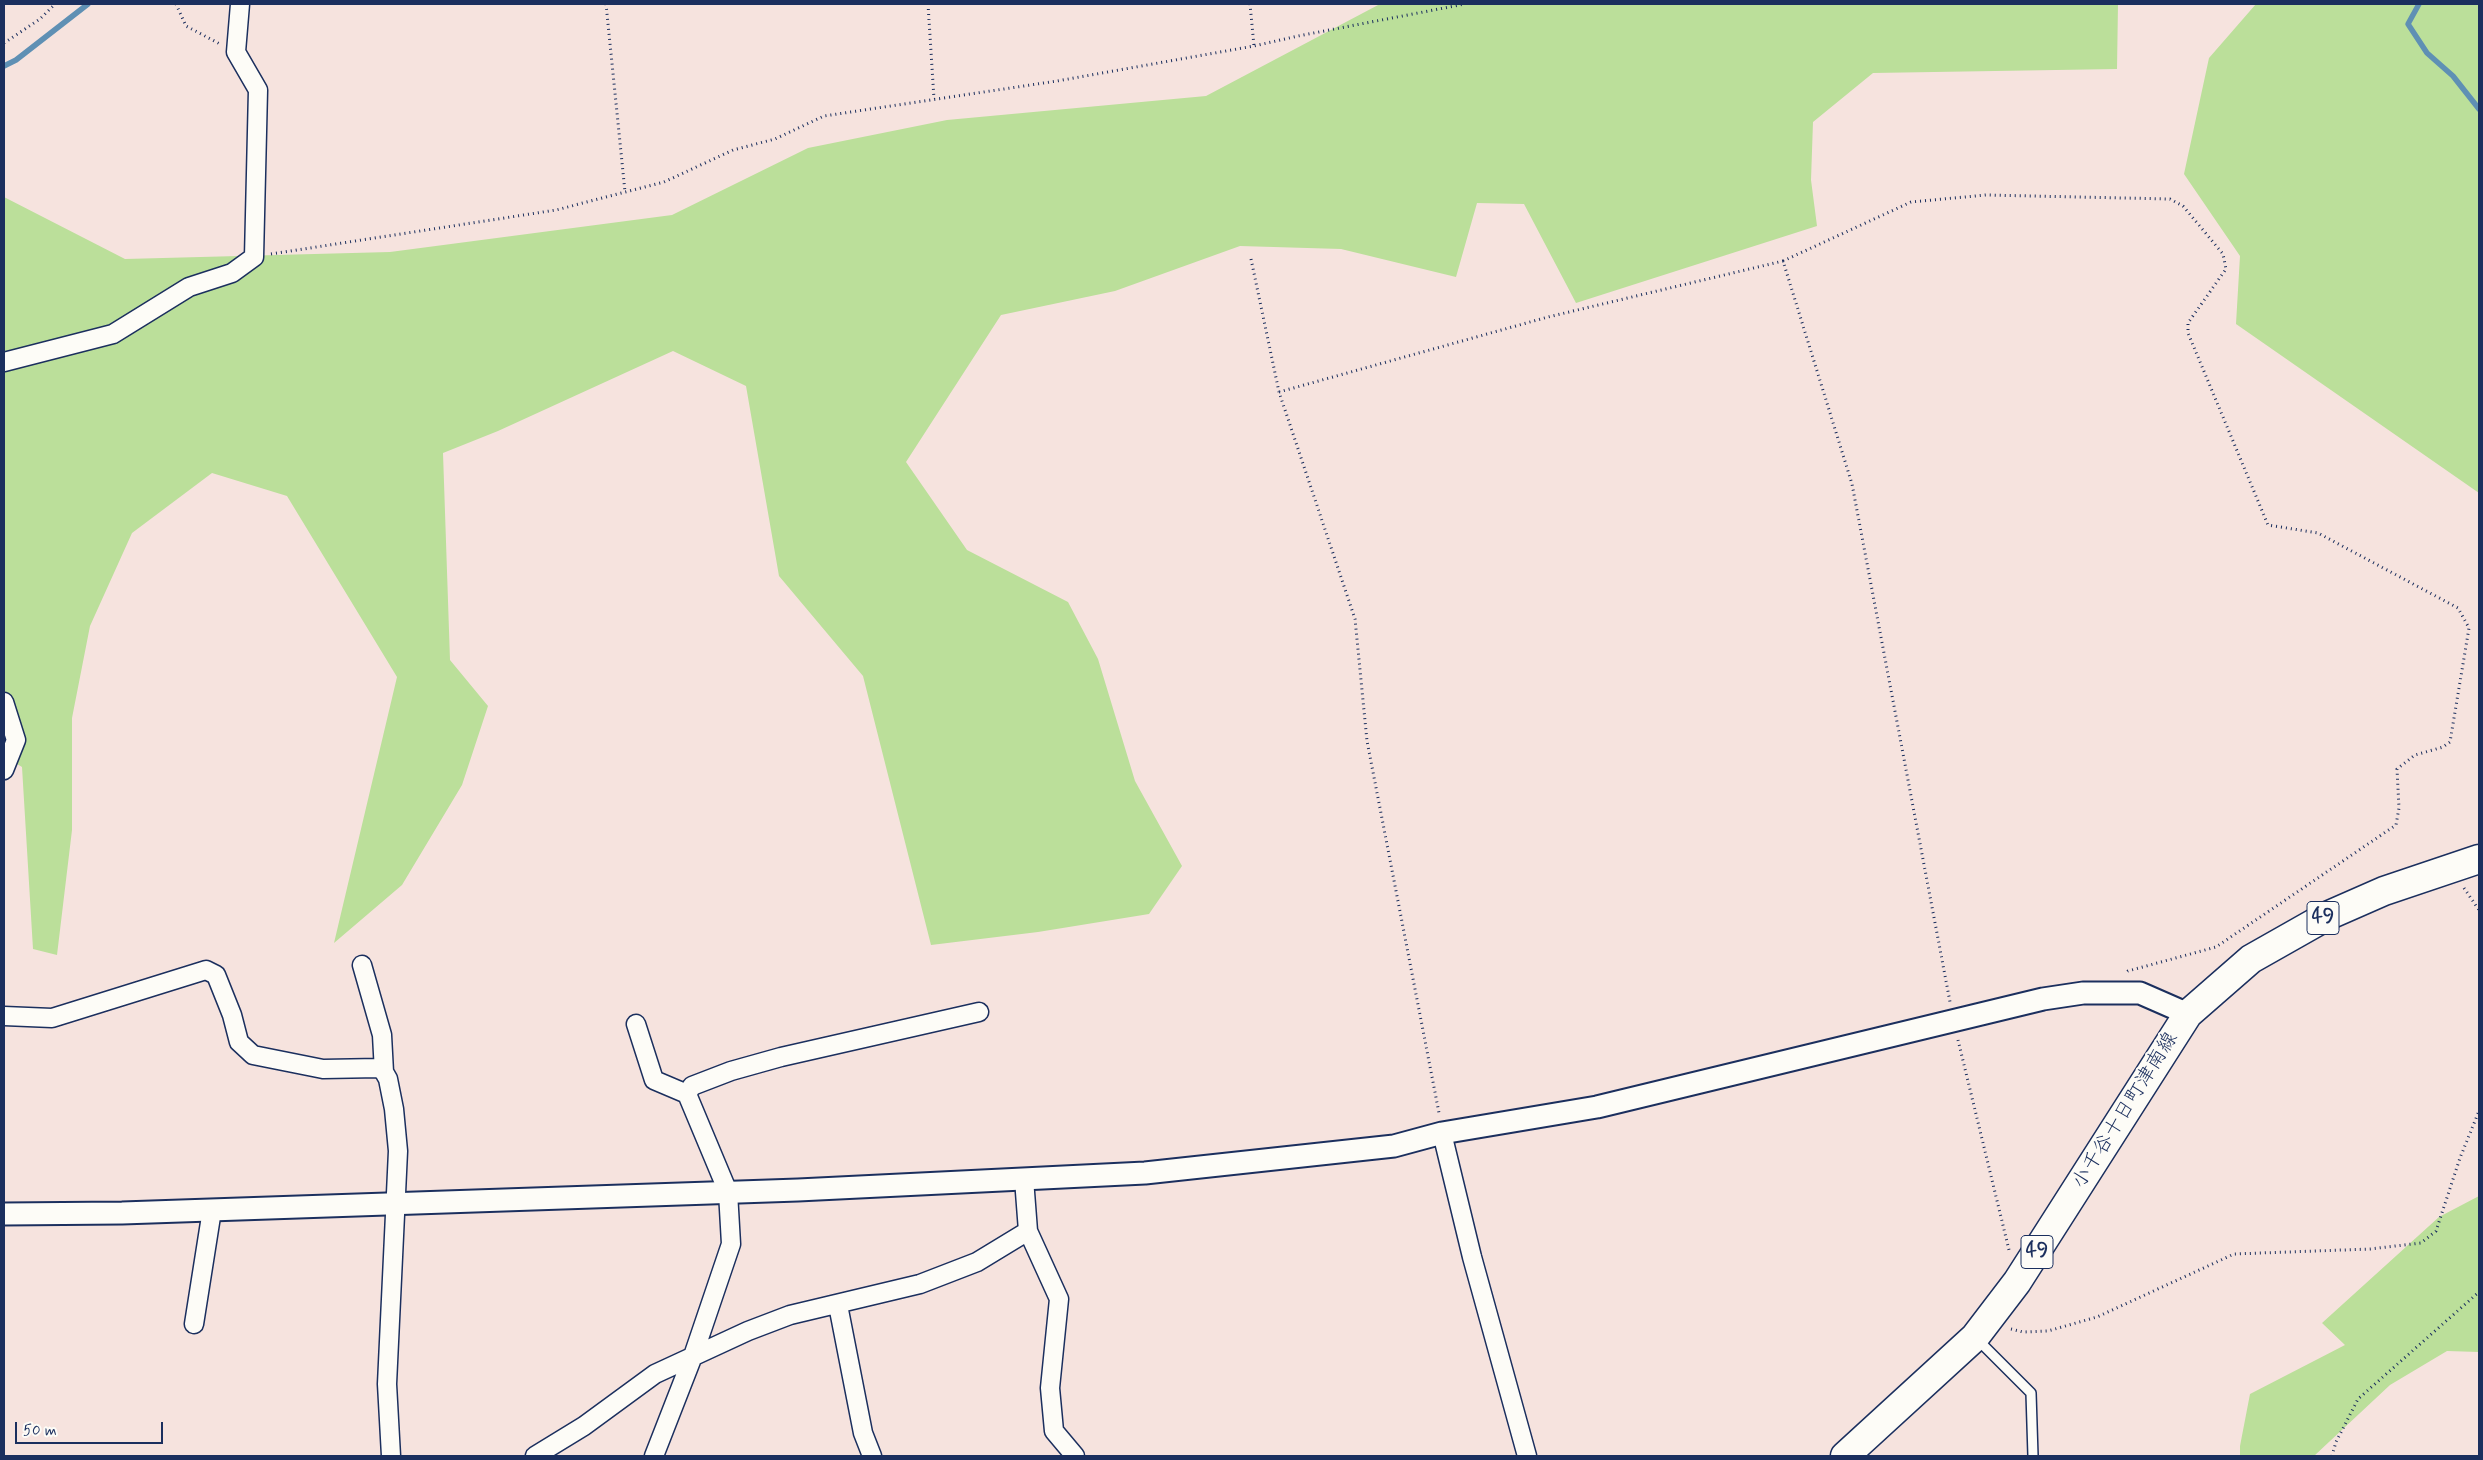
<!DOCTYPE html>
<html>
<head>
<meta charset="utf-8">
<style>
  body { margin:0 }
  #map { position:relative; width:2483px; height:1460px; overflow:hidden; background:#f6e3de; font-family:Mynerve,sans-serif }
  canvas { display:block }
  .frame { position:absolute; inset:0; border:5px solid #1b2f5e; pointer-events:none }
  .scale { position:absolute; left:15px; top:1422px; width:148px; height:22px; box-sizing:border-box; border:2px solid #1b2f5e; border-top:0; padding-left:6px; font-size:15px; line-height:18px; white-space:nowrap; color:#1b2f5e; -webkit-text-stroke:4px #fdfcf7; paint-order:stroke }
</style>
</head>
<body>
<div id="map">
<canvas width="2483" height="1460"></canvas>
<div class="frame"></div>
<div class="scale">50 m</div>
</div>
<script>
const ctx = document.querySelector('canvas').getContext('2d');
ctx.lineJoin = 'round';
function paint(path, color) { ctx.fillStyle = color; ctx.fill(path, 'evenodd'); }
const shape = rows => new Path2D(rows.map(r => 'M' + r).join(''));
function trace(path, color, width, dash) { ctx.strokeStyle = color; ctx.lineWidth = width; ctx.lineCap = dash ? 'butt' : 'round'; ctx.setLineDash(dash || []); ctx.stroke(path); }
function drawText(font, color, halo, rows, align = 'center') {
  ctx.font = font + ' Mynerve,"Klee One",sans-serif'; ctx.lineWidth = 4; ctx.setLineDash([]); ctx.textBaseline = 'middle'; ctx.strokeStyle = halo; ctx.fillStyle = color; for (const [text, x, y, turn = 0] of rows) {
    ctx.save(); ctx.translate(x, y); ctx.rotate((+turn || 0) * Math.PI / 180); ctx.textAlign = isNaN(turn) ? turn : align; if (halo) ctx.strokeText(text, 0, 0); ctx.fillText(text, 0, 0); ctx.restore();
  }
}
paint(shape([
  [1380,4,2118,4,2117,69,1873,73,1813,122,1811,180,1817,226,1576,303,1524,204,1477,203,1456,277,1341,249,1240,246,1115,291,1001,315,906,462,967,550,1068,602,1098,659,1135,781,1182,866,1149,914,1038,932,931,945,863,676,779,576,746,386,673,351,498,431,443,453,450,660,488,706,462,785,402,885,334,943,397,677,287,496,212,473,132,533,90,626,72,718,72,830,57,955,33,949,22,767,4,756,4,197,125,259,390,252,672,215,808,148,947,120,1206,96],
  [2256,4,2479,4,2479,493,2236,324,2240,256,2184,174,2209,58],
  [2479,1196,2479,1352,2447,1351,2390,1385,2314,1456,2240,1456,2240,1446,2250,1394,2345,1345,2322,1323,2439,1217]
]), '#bbdf9a');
trace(shape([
  [2419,4,2408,24,2427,53,2453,76,2479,109],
  [4,66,16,60,88,4]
]), '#5f90b4', 5.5);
const service = shape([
  [1977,1339,2031,1393,2033,1456]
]);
const minor = shape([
  [4,362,113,334,189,287,232,273,254,257,258,90,236,52,240,4],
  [4,702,16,740,4,770],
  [362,965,382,1035,384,1072],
  [4,1016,52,1018,206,970,216,975,232,1015,239,1042,253,1055,323,1069,379,1068,384,1072,388,1079,394,1109,398,1151,387,1384,391,1456],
  [636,1024,654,1080,687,1094],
  [1442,1133,1472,1257,1527,1456],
  [1024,1179,1028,1231,1059,1299,1050,1388,1054,1431,1075,1456],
  [838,1305,863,1433,872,1456],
  [194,1324,212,1210],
  [535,1456,584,1426,655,1374,748,1331,790,1315,920,1284,977,1262,1028,1231],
  [654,1456,693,1356,731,1244,728,1192,687,1094,692,1086,731,1071,781,1057,979,1012]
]);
const tertiary = shape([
  [4,1214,122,1213,798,1190,1145,1173,1394,1146,1442,1133,1597,1107,2043,999,2083,993,2140,993,2188,1014]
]);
const primary = shape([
  [1845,1456,1975,1337,2017,1282,2188,1014,2251,959,2327,916,2384,891,2479,859]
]);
trace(service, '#1b2f5e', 12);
trace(minor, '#1b2f5e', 21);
trace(tertiary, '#1b2f5e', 25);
trace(primary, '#1b2f5e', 31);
trace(shape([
  [176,4,186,26,220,44],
  [606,4,625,192],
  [928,4,934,99],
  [1250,4,1254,46],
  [4,43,40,19,55,4],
  [271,254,556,210,664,182,733,150,775,139,824,116,1057,81,1254,46,1298,36,1465,4],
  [1251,259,1279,392,1355,619,1367,741,1439,1113],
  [1783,261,1911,202,1986,195,2170,199,2183,206,2223,254,2226,269,2188,323,2188,333,2268,525,2318,533,2458,608,2469,628,2450,742,2443,747,2415,755,2397,769,2399,808,2396,825,2216,947,2128,971,2126,973],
  [1279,392,1548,317,1783,261,1852,484,1950,1002],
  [2464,888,2479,910],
  [1958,1040,2009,1250],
  [2011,1329,2023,1332,2048,1331,2097,1317,2234,1254,2370,1249,2421,1243,2436,1231,2460,1158,2479,1111],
  [2332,1456,2336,1442,2358,1399,2479,1292]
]), '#1b2f5e', 3, [1, 4]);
trace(service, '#fdfcf7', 9);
trace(minor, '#fdfcf7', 18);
trace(tertiary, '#fdfcf7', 21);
trace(primary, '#fdfcf7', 28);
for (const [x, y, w] of [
  [2323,918,32],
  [2037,1252,32]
]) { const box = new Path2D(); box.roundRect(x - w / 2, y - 16.5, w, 33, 4); ctx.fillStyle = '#fdfcf7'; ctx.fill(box); trace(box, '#1b2f5e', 1); }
drawText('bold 19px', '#1b2f5e', null, [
  ["49",2323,918],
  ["49",2037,1252]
]);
drawText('20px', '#1b2f5e', '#fdfcf7', [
  ["小千谷十日町津南線",2126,1111,-58]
]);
</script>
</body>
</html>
